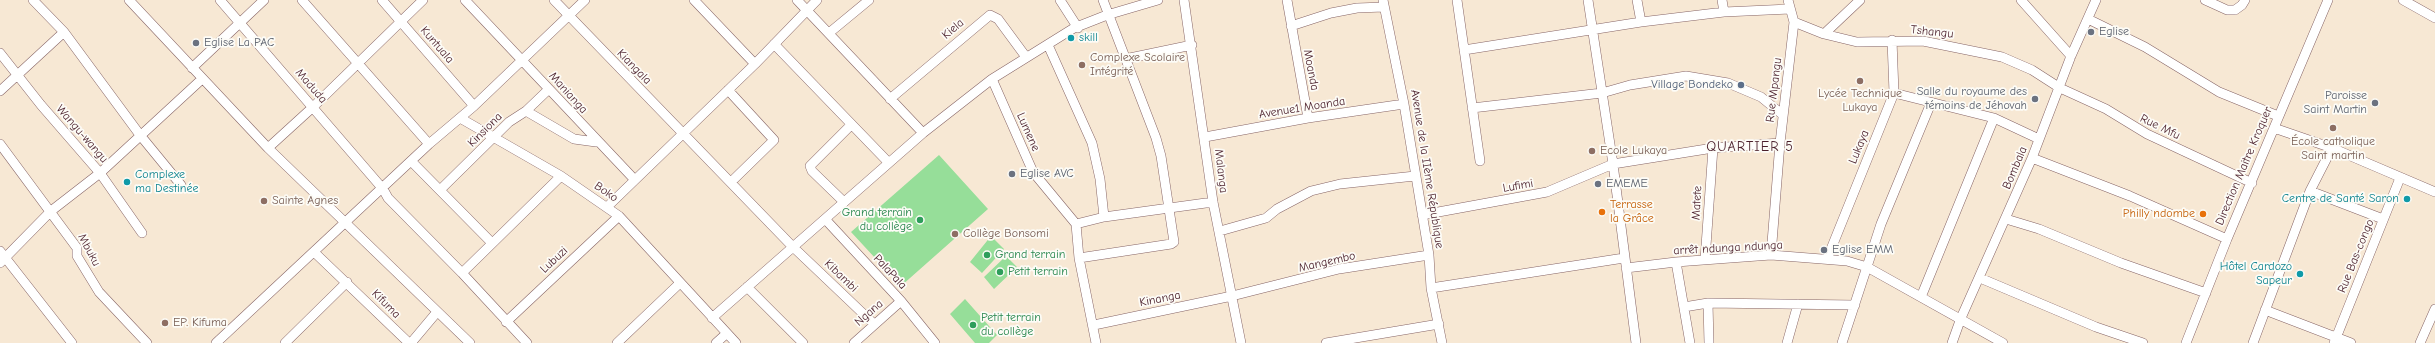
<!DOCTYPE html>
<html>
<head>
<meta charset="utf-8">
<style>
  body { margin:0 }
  canvas { display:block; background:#f7e8d4 }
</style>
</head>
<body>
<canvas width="2435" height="343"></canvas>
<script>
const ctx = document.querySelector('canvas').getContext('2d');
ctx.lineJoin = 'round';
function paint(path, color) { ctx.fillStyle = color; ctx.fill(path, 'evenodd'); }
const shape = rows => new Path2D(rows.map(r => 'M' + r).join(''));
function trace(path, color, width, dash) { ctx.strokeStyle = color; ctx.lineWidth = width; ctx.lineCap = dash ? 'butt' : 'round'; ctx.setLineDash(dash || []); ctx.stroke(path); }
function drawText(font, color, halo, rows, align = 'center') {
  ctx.font = font + ' "Comic Neue",sans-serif'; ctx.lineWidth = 3.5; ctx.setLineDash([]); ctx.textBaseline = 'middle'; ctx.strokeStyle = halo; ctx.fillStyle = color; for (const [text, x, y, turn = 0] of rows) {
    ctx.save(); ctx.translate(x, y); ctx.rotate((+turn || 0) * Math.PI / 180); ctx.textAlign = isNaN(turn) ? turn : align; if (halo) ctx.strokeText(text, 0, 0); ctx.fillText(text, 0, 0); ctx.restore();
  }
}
paint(shape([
  [939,155,988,209,901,286,851,232],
  [991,236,1004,249,982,273,970,262],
  [1006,256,1017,267,994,289,984,277],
  [965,299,997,335,989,343,975,343,950,314]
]), '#96de99');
const minor = shape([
  [33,0,64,32,140,135,181,185],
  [129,0,268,148,470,343],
  [220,0,383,189,388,198,462,273,527,343],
  [302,0,429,144],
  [382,0,474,106],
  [465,0,634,179],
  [554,0,792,246,874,324],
  [694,0,755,64],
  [797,0,923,133],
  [1060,0,1078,28],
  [1184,0,1213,202,1241,343],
  [1287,0,1308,118],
  [1383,0,1404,104,1429,255,1431,288,1442,343],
  [1457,0,1480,161],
  [1588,0,1613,164,1636,343],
  [1637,0,1641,22],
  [1722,0,1724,12],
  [2021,0,2071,56],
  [2205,0,2227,10,2235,10,2242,5,2245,0],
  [2403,0,2435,18],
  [2088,19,2145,47,2219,92,2278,116],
  [1794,22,1824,34,1857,42,1923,41,2002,57,2032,70,2060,88,2106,109,2147,134,2252,183],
  [1291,26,1331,13,1357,8,1384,7],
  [829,33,869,0],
  [1824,34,1860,0],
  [774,44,889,163],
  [1048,45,1092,143,1100,179,1104,217],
  [1464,50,1641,22,1724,12,1790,9],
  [0,53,41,105,100,173,142,233],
  [1125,59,1192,45],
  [192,68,264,0],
  [992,79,1033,172,1076,224],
  [728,90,774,140,731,182],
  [0,91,64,32],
  [1894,93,1994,118,2039,139],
  [890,99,990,15,998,19,1026,57],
  [1472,108,1602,93,1630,85,1686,76,1728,83,1761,97,1783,115],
  [526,111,574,139,596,142],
  [460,118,561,176,619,216,736,343],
  [2274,128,2332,148,2435,192],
  [1205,137,1308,118,1404,104],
  [0,144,77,248,77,256,99,292,147,343],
  [268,148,313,107,423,0],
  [2032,158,2130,196,2227,239],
  [412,162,491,242],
  [440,190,509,122,526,111,549,89],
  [2310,191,2383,219],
  [844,202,812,171,810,166,850,126],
  [607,207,755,64,817,0],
  [1422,215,1547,192,1613,164,1713,148,1780,143],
  [825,219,901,301,935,343],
  [2006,219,2039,229,2121,263,2206,293],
  [1076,224,1104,217,1213,202],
  [1076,224,1079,258,1096,343],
  [1220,231,1266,218,1277,209,1311,191,1340,184,1415,176],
  [0,251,72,343],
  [314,252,409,343],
  [1771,255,1780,143,1794,22,1788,0],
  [1079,258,1171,244,1174,242,1161,156,1156,138,1103,0],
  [1827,259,1894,93,1892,40],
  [1705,260,1713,148],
  [1676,262,1690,343],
  [0,263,51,211,100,173,202,79],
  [1626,268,1676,262,1771,255,1847,261,1867,267,2003,343],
  [462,273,561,176],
  [1980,278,2096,327,2143,343],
  [747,287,803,343],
  [1431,288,1624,258],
  [1921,297,1994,118],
  [1708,303,1709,343],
  [1684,307,1708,303,1855,305],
  [2265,310,2351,343],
  [712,318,923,133,992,79,1074,28,1107,15,1158,0],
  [506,322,619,216],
  [1094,325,1232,296,1339,269,1429,255],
  [216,343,429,144,474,106,585,0],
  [285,343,347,282],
  [411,343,437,312],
  [617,343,680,283],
  [716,343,726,334],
  [854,343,901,301],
  [1326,343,1439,324],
  [1787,343,1798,304],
  [1842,343,1881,224,1931,103],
  [1952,343,1961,318,2032,158,2071,56,2096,0],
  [2186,343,2227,239,2328,0],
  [2253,343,2310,191,2332,148],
  [2334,343,2400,178],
  [2420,343,2435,309]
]);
trace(minor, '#876566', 10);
trace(minor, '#fff', 9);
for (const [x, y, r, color] of [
  [2091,32,4,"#6b7280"],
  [1071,38,4,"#0f9aa8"],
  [196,43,4,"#6b7280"],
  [1082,65,4,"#8d6e63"],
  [1860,81,4,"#8d6e63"],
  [1741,85,4,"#5c6f8a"],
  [2035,99,4,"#6b7280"],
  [2375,103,4,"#6b7280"],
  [2333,128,4,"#8d6e63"],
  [1592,151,4,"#8d6e63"],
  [1012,174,4,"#6b7280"],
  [127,182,4,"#0f9aa8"],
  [1598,184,4,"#6b7280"],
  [2407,199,4,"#0f9aa8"],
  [264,201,4,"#8d6e63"],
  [1602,212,4,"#e8710a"],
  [2203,214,4,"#e8710a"],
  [920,220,4,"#2e9e5b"],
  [955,234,4,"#8d6e63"],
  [1824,250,4,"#6b7280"],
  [987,255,4,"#2e9e5b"],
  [1000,272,4,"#2e9e5b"],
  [2300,274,4,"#0f9aa8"],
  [165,323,4,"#8d6e63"],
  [973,325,4,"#2e9e5b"]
]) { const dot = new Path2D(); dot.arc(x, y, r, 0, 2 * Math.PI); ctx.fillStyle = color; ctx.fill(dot); trace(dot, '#fdfcf7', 1.5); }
drawText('12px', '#4a1f2b', '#fdfcf7', [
  ["Kiela",953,29,-41],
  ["Tshangu",1932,32,6],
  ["Kuntuala",437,45,49],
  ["Kiangala",634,67,46],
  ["Moanda",1311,70,79],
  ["Maduda",311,86,49],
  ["Rue Mpangu",1774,90,-83],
  ["Manianga",568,93,48],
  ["Avenue1 Moanda",1302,108,-9],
  ["Rue Mfu",2160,127,26],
  ["Kinsiona",485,130,-45],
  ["Lumene",1028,132,66],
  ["Wangu-wangu",82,134,49],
  ["Lukaya",1859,147,-68],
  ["Direction Maitre Kroquer",2244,166,-67],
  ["Bombala",2015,168,-67],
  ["Avenue de la IIème République",1427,169,81],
  ["Malanga",1221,171,83],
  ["Lufimi",1518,186,-10],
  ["Boko",606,192,35],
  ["Matete",1697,203,-87],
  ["arrêt ndunga ndunga",1728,248,-3],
  ["Mbuku",89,250,62],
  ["Rue Bas-congo",2356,256,-68],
  ["Lubuzi",554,260,-43],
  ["Mangembo",1327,262,-13],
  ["PalaPala",890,272,47],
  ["Kibambi",841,276,44],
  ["Kinanga",1160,299,-11],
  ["Kifuma",386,304,45],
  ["Ngana",869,313,-41]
]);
drawText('12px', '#5b616d', '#fdfcf7', [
  ["Eglise",2099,32],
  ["Eglise La PAC",204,43],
  ["Salle du royaume des",2027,92,"right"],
  ["témoins de Jéhovah",2027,106,"right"],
  ["Paroisse",2367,96,"right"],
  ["Saint Martin",2367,110,"right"],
  ["Eglise AVC",1020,174],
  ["EMEME",1606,184],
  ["Eglise EMM",1832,250]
], 'left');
drawText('12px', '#0d838f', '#fdfcf7', [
  ["skill",1079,38],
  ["Complexe",135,175],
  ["ma Destinée",135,189],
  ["Centre de Santé Saron",2399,199,"right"],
  ["Hôtel Cardozo",2292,267,"right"],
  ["Sapeur",2292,281,"right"]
], 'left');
drawText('12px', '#785e54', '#fdfcf7', [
  ["Complexe Scolaire",1090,58],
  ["Intégrité",1090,72],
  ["Lycée Technique",1860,94,"center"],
  ["Lukaya",1860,108,"center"],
  ["École catholique",2333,142,"center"],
  ["Saint martin",2333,156,"center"],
  ["Ecole Lukaya",1600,151],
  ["Sainte Agnes",272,201],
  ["Collège Bonsomi",963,234],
  ["EP. Kifuma",173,323]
], 'left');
drawText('12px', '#4e5e75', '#fdfcf7', [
  ["Village Bondeko",1733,85]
], 'right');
drawText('12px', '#c56008', '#fdfcf7', [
  ["Terrasse",1610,205],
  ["la Grâce",1610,219],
  ["Philly ndombe",2195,214,"right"]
], 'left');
drawText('12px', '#27864d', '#fdfcf7', [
  ["Grand terrain",912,213,"right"],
  ["du collège",912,227,"right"],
  ["Grand terrain",995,255],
  ["Petit terrain",1008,272],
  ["Petit terrain",981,318],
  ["du collège",981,332]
], 'left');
ctx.letterSpacing = '1px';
drawText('14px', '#4a1f2b', '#fdfcf7', [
  ["QUARTIER 5",1750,147]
]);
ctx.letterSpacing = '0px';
</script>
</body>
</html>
